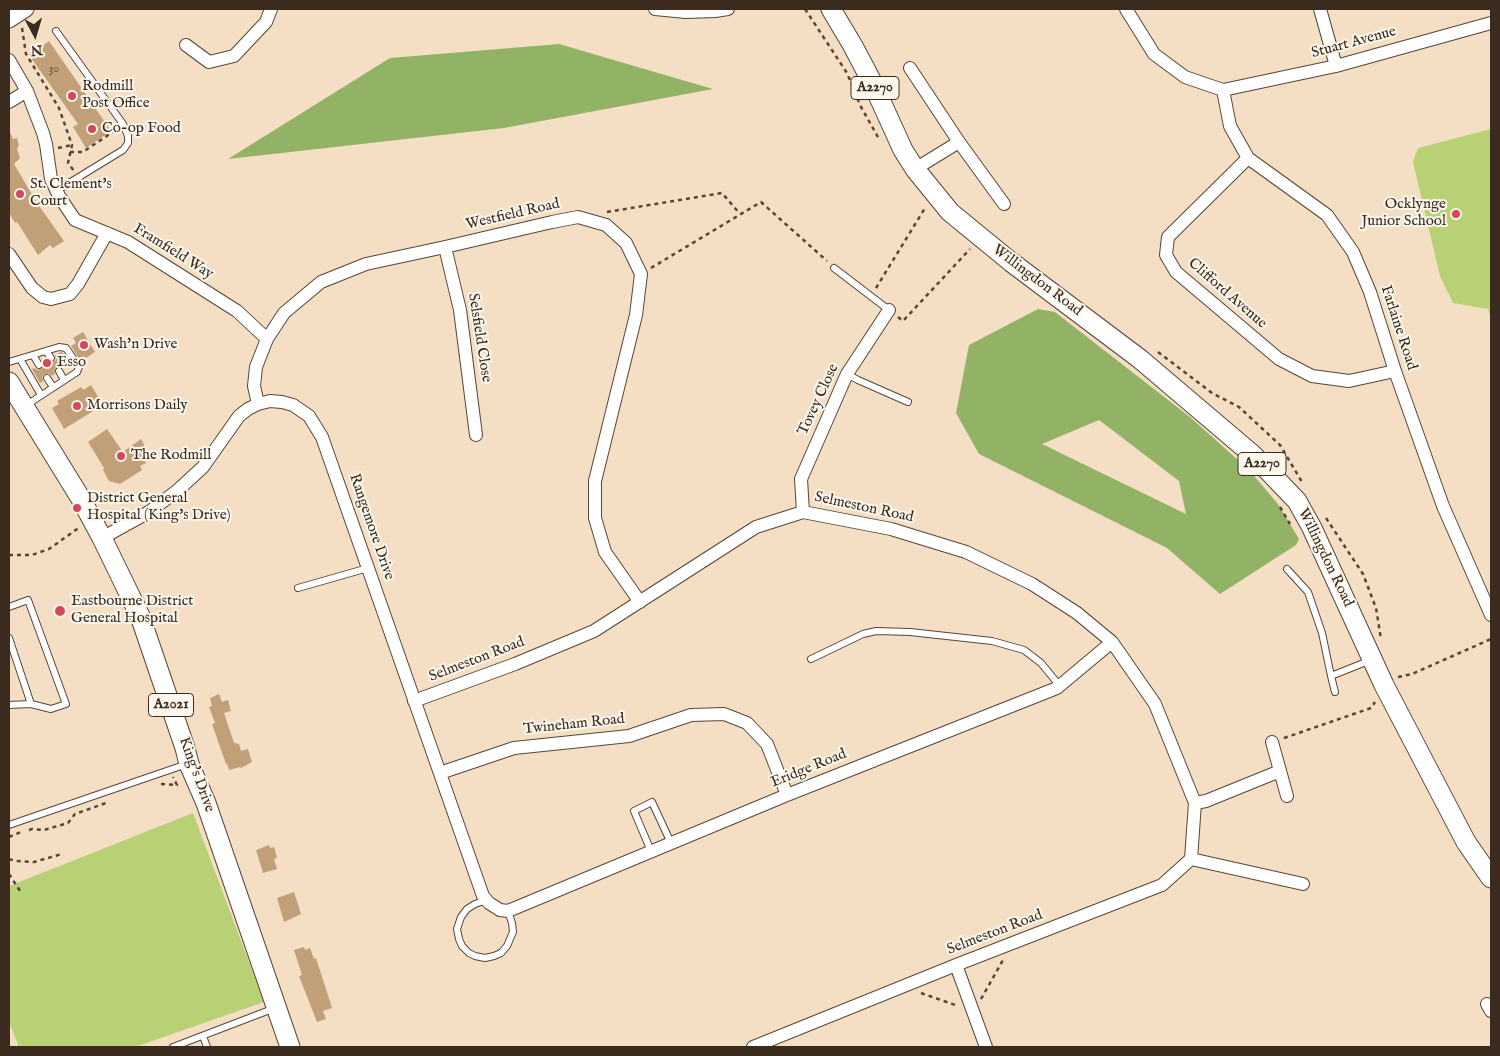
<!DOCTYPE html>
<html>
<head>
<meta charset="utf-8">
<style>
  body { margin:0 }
  #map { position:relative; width:1500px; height:1056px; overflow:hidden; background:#f5dfc4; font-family:"IM FELL English",serif }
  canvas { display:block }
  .frame { position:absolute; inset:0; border:10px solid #3b2a1e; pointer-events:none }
  .north { position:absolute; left:10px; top:10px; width:50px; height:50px; -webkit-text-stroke:4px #fbf7ec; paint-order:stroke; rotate:174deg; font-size:14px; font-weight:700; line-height:20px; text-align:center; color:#3b2a1e }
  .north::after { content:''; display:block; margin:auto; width:18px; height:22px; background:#3b2a1e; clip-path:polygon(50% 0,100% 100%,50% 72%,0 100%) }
</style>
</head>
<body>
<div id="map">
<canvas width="1500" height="1056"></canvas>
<div class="frame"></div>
<div class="north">N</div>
</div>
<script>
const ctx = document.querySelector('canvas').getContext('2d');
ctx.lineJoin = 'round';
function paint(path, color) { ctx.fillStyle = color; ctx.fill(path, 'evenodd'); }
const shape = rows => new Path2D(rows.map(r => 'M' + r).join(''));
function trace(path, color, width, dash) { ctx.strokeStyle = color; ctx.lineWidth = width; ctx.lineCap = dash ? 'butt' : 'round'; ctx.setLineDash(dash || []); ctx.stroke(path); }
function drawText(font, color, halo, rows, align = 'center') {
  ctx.font = font + ' "IM FELL English",serif'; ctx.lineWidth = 4; ctx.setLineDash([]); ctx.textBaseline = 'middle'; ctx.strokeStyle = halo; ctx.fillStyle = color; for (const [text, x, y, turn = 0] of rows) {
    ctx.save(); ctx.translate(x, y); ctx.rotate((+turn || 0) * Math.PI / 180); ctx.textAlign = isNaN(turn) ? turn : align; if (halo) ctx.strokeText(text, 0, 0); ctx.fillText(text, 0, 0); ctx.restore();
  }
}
paint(shape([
  [1491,129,1491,318,1488,309,1453,303,1440,276,1413,162,1418,148],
  [193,813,264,1002,135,1047,19,1047,9,1022,9,886]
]), '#b9d175');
paint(shape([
  [559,44,713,89,504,128,228,159,390,58],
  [1038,309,1055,312,1190,417,1249,470,1278,504,1299,539,1296,545,1220,594,1167,548,979,454,956,413,969,345],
  [1099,420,1179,481,1186,514,1042,444]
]), '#92b366');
paint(shape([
  [49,41,111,131,86,148,73,127,78,124,29,55],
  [9,130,13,139,17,138,19,145,17,149,20,158,14,164,37,203,64,241,53,248,50,245,38,255,17,222,15,223,9,213],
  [83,332,95,352,86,358,84,356,79,359,71,346,76,343,73,338],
  [61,352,63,353,71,364,63,368,60,366,56,367,54,370,55,374,51,376,49,373,45,374,42,376,43,381,40,383,32,369,35,368,37,370,41,369,44,367,43,363,47,361,49,363,53,362,56,360,55,355],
  [91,385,103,405,64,429,52,408,59,404,57,401,81,387,83,390],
  [107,429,123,452,141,439,149,454,143,458,146,463,140,466,142,470,120,484,109,481,103,470,104,468,88,442],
  [219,694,222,702,228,700,231,711,224,713,234,743,239,744,241,751,248,749,252,762,241,768,240,767,229,770,227,764,226,764,212,724,215,723,209,707,212,706,210,698],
  [269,845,270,848,274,847,277,858,274,859,277,869,263,873,256,850],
  [294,892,301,914,284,922,277,898],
  [304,947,305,950,310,948,314,959,316,958,332,1008,323,1011,326,1019,317,1022,299,976,302,975,294,950]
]), '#c19f77');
const service = shape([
  [56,31,123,124,128,136,128,143,123,150,56,191],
  [834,268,889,310],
  [46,351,51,358],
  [33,355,39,365],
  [20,359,41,395],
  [9,362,59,347,66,348,79,367,77,372,25,406],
  [59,371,64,380],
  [847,374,858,380,908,402],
  [47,378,53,387],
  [1287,569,1308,592,1322,633,1331,676,1371,660],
  [298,588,368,568],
  [9,607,28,600,66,704,51,709,31,704,9,705],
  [9,638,31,704],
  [811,659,863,634,876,631,910,632,992,641,1024,650,1041,663,1059,685],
  [1331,676,1335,692],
  [9,825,187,764],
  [651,851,634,811,652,802,671,843],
  [487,900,475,904,467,909,461,917,457,929,459,939,462,946,469,953,475,956,485,958,494,956,501,953,507,946,513,932,512,923,508,911],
  [203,1036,207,1047],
  [173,1047,275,1008]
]);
const minor = shape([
  [655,9,686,12,715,11,728,9],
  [1126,9,1154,54,1185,77,1223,90,1336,66,1491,23],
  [1320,9,1336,66],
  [186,45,209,62,234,56,266,22,271,9],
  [9,60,27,91,43,133,46,144,51,179,59,196,75,220,128,242,237,311,267,339],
  [910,68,959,142,1004,204],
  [1223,90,1230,126,1248,158,1327,215,1353,252,1370,292,1395,371,1443,506,1491,615],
  [9,102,27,91],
  [1248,158,1168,237,1166,255,1176,272,1279,359,1312,376,1349,381,1395,371],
  [915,169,959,142],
  [445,247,460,310,476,435],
  [9,254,32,288,43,297,51,299,70,294,78,284,107,233],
  [258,404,254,386,256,367,267,339,284,313,321,282,366,264,445,247,552,222,578,217,606,225,626,243,641,274,636,315,595,481,595,518,605,552,640,602],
  [803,512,801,479,847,374,889,310],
  [102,538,149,512,178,490,203,467,239,416,248,409,258,404,270,401,282,402,293,405,309,416,322,437,483,896,489,903,500,910,508,911,787,795,1057,688,1112,642],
  [414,701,515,664,594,631,756,527,803,512,891,529,966,552,1032,584,1077,613,1112,642,1155,704,1195,803,1191,859,1162,885,956,965,753,1047],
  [1272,742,1287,796],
  [440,773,514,748,629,736,691,715,724,714,747,723,767,744,787,795],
  [1195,803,1206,801,1280,771],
  [1191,859,1303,884],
  [956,965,986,1047],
  [1487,1004,1491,1011]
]);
const tertiary = shape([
  [9,20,26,9]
]);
const primary = shape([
  [831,9,853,46,873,84,903,150,915,169,950,212,1011,262,1140,359,1253,455,1297,501,1312,528,1384,685,1466,842,1491,878],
  [9,382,81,499,102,538,140,616,185,748,189,764,206,803,290,1047]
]);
trace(service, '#574537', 8);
trace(minor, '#574537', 14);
trace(tertiary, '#574537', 17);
trace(primary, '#574537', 21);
trace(shape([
  [805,9,847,73,860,105,879,139],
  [22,28,26,54,59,108,72,145,68,163,74,171],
  [58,148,72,145],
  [70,152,83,152,114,131,115,132],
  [607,212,722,193,740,214],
  [651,268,761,202,827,261],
  [876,288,925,208],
  [898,317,903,321,970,249],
  [1158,352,1212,393,1239,407,1280,445,1302,482],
  [1280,507,1290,524],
  [1326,518,1363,574,1376,608,1381,639],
  [9,555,32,555,49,549,80,527],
  [1398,677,1412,674,1491,639],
  [1284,738,1371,708,1375,702],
  [161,784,177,785,173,777],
  [29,830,32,829,44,830,68,823,75,814,106,803],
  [9,837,21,832],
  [9,859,16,861,34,862,62,854],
  [9,874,20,891],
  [921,993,958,1006],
  [981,999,1003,960]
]), '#574537', 2.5, [4, 4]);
trace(service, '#fff', 6);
trace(minor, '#fff', 12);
trace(tertiary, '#fff', 15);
trace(primary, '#fff', 19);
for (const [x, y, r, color] of [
  [72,96,5,"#d1495b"],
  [92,129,5,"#d1495b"],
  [20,194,5,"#d1495b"],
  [1456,214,5,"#d1495b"],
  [84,345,5,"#d1495b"],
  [47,363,5,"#d1495b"],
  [77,406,5,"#d1495b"],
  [121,456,5,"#d1495b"],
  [77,508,5,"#d1495b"],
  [60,611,6,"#d1495b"]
]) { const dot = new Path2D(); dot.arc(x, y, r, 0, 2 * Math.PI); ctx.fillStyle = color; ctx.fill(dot); trace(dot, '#fbf7ec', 2); }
drawText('12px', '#5c4734', null, [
  ["30",54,70]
]);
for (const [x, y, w] of [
  [875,88,48],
  [1262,464,48],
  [171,705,45]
]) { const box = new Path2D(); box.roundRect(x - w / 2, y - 11.5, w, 23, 4); ctx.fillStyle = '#fbf7ec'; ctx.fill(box); trace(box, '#3b2a1e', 1); }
drawText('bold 14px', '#3b2a1e', null, [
  ["A2270",875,88],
  ["A2270",1262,464],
  ["A2021",171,705]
]);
drawText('15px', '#3b2a1e', '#fbf7ec', [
  ["Stuart Avenue",1354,43,-15],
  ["Westfield Road",513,215,-13],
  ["Framfield Way",173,252,32],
  ["Willingdon Road",1037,281,37],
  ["Clifford Avenue",1227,294,41],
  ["Farlaine Road",1398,328,72],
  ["Selsfield Close",479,338,81],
  ["Tovey Close",819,400,-65],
  ["Selmeston Road",864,508,12],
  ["Rangemore Drive",371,527,71],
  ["Willingdon Road",1325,558,64],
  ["Selmeston Road",477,660,-21],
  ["Twineham Road",574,725,-6],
  ["Eridge Road",809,769,-22],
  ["King's Drive",196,775,70],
  ["Selmeston Road",995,933,-21]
]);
drawText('15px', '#3b2a1e', '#fbf7ec', [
  ["Rodmill",82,87],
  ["Post Office",82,104],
  ["Co-op Food",102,129],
  ["St. Clement's",30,185],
  ["Court",30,202],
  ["Ocklynge",1446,205,"right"],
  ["Junior School",1446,222,"right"],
  ["Wash'n Drive",94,345],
  ["Esso",57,363],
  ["Morrisons Daily",87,406],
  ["The Rodmill",131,456],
  ["District General",87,499],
  ["Hospital (King's Drive)",87,516],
  ["Eastbourne District",71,602],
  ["General Hospital",71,619]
], 'left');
</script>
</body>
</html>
